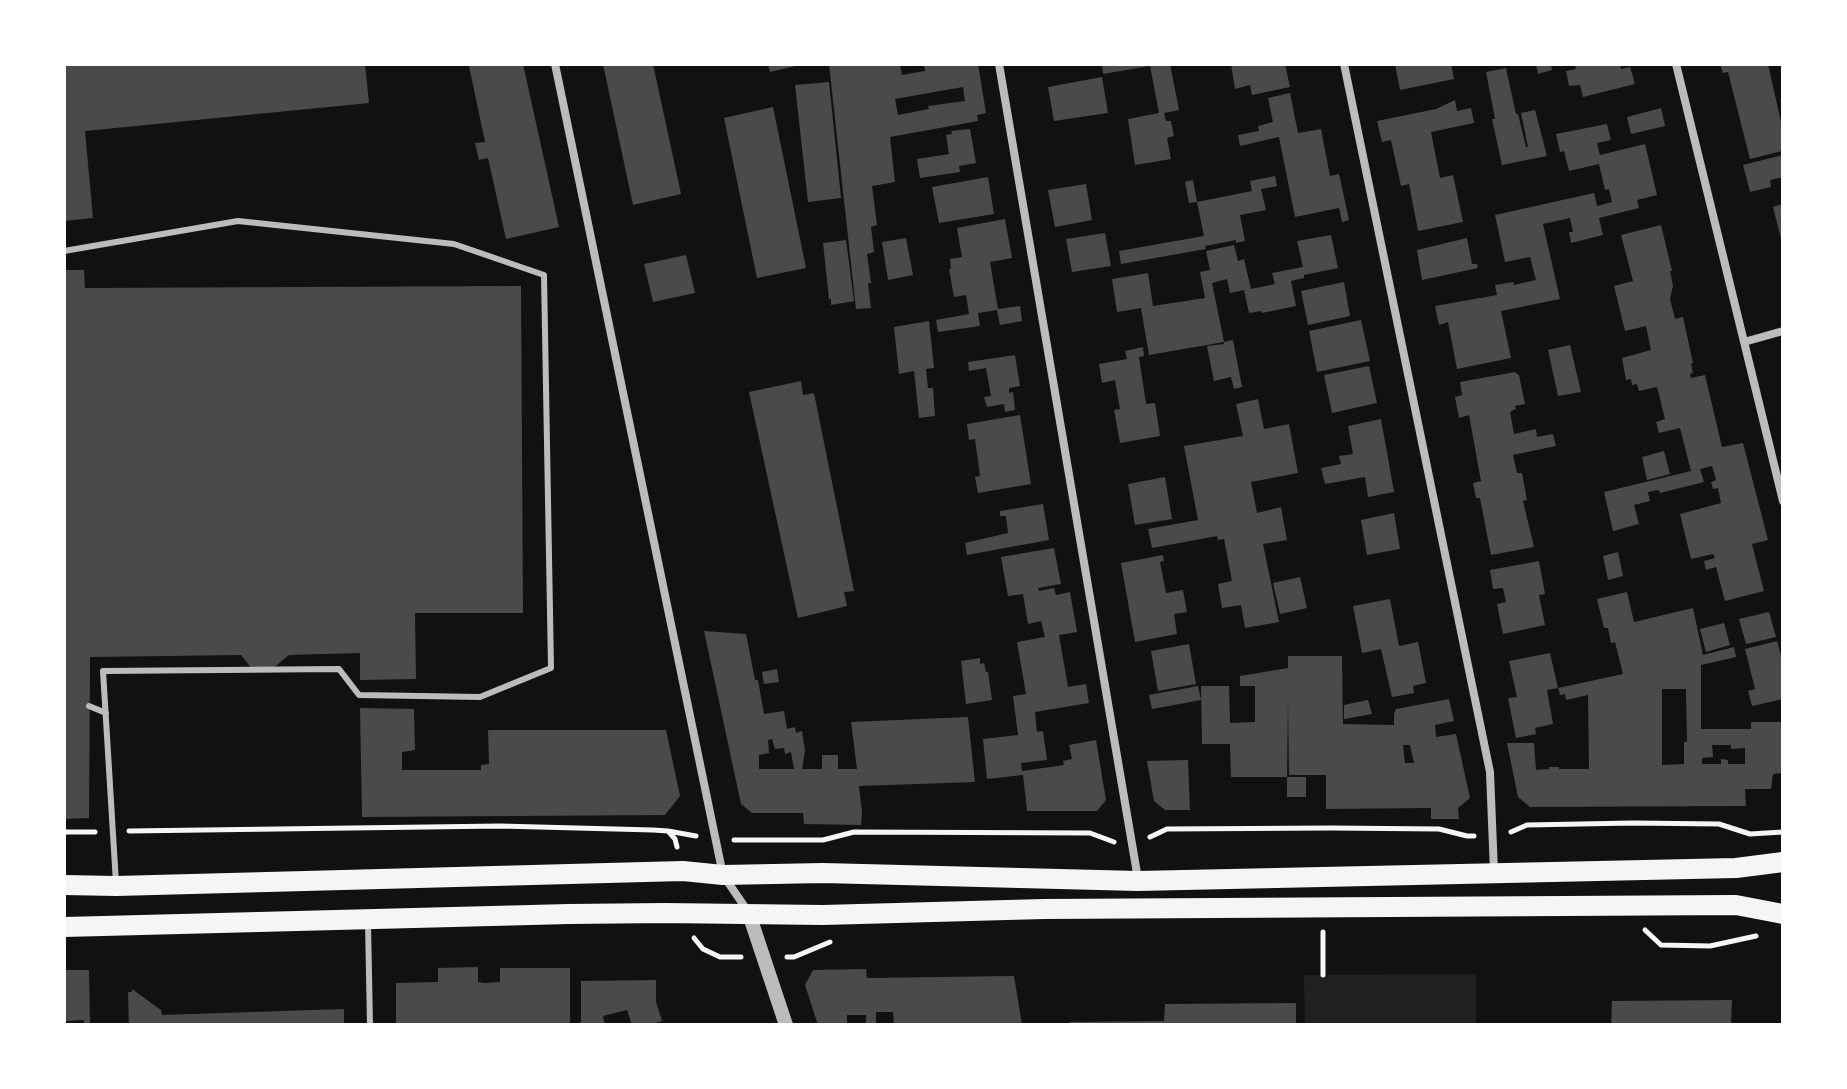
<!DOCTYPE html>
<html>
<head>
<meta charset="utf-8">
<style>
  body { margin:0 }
  #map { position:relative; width:1847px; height:1089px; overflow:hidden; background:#111; font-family:"IBM Plex Sans",sans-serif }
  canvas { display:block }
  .frame { position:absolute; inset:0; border:66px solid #fff; pointer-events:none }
</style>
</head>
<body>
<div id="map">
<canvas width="1847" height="1089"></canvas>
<div class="frame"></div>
</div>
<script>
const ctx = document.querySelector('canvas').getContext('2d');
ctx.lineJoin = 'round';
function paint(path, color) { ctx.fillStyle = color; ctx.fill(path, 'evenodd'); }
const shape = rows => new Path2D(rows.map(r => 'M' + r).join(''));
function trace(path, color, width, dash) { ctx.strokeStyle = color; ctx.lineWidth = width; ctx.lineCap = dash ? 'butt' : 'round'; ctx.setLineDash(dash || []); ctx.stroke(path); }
paint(shape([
  [1476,974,1476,1025,1305,1025,1304,975]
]), '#202020');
paint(shape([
  [64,64,365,64,369,103,85,131,93,218,64,221],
  [478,64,523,64,559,227,506,239,488,158,479,160,475,143,485,142,469,66],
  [603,64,653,64,681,194,633,205],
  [768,64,800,64,800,65,770,72],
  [829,64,900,64,902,75,925,71,924,64,959,64,959,66,978,64,986,113,977,115,978,121,890,137,895,182,872,186,877,225,871,227,874,252,867,254,871,283,868,283,871,308,856,309],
  [963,87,965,101,928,106,929,109,898,115,895,99],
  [1102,64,1170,64,1179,110,1164,113,1166,121,1171,121,1174,136,1167,138,1171,159,1135,165,1128,119,1159,113,1150,66,1103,74],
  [1231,64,1285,64,1290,87,1252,95,1250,85,1235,89],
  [1395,64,1451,64,1454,79,1400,90],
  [1536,64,1551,64,1552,70,1538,74],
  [1575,64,1620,64,1621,69,1630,67,1635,84,1583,97,1580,85,1569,86,1566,71,1576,69],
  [1720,64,1748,64,1749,66,1768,64,1783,131,1782,151,1750,159,1728,72,1723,73],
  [1506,68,1516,114,1518,114,1526,147,1528,147,1521,113,1535,110,1547,156,1502,165,1492,119,1495,119,1486,72],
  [1102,77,1108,113,1054,121,1048,87],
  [829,82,841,198,808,202,795,85],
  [1290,93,1298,133,1321,129,1330,176,1339,174,1349,220,1342,222,1339,208,1295,217,1279,137,1240,146,1238,135,1259,131,1258,126,1273,122,1268,98],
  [1455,100,1457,111,1471,108,1474,123,1431,132,1440,178,1453,175,1463,222,1418,231,1409,184,1401,186,1391,140,1382,142,1377,121,1436,109],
  [773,107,806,268,757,278,724,118],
  [1661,108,1665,126,1631,134,1627,117],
  [1607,124,1611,140,1597,143,1600,155,1645,144,1657,195,1637,200,1639,208,1599,218,1603,235,1571,243,1569,232,1573,232,1570,218,1543,224,1560,299,1501,311,1511,358,1457,369,1448,322,1439,325,1435,306,1497,295,1495,285,1513,282,1514,285,1536,280,1530,257,1505,262,1495,215,1594,193,1597,206,1612,202,1609,189,1605,190,1599,164,1569,171,1564,151,1560,152,1556,134],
  [970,129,976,163,959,166,960,172,920,178,917,159,949,154,946,135,952,134,951,131],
  [1783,155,1783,177,1770,180,1771,187,1750,192,1743,165],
  [1275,176,1277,186,1261,189,1266,210,1240,215,1245,241,1236,243,1236,240,1205,246,1206,249,1121,264,1119,251,1204,236,1197,202,1189,203,1185,182,1193,180,1197,202,1252,191,1250,181],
  [988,177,994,214,939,223,932,187],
  [1086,184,1092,220,1055,227,1048,190],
  [1783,204,1783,243,1782,243,1773,207],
  [1005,219,1012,258,990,262,998,309,1020,306,1022,321,1000,325,997,310,978,313,980,326,938,332,936,320,969,314,966,295,954,297,949,269,951,269,950,259,962,257,957,228],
  [1661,225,1672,271,1670,271,1673,286,1670,299,1675,319,1683,317,1693,363,1691,363,1693,373,1690,374,1691,378,1705,375,1722,447,1743,443,1768,540,1752,544,1764,591,1725,601,1716,567,1706,570,1704,561,1715,558,1713,554,1691,559,1680,514,1721,503,1718,488,1713,489,1711,482,1716,480,1712,466,1700,469,1704,482,1660,493,1658,490,1648,492,1650,501,1634,505,1639,524,1613,531,1604,492,1691,471,1680,428,1659,433,1656,422,1665,419,1657,387,1639,391,1637,384,1632,385,1631,379,1626,380,1622,358,1651,350,1646,326,1625,331,1614,286,1633,281,1621,235],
  [1105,233,1111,266,1072,272,1066,239],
  [1331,235,1338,268,1304,275,1304,278,1291,281,1296,306,1262,313,1261,311,1249,313,1244,290,1230,293,1227,279,1212,283,1224,342,1149,355,1141,308,1117,312,1112,279,1148,273,1153,306,1205,298,1200,272,1210,270,1206,251,1234,245,1238,261,1244,259,1251,289,1275,284,1272,273,1303,267,1297,241],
  [906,238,913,275,888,280,882,242],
  [1467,238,1472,264,1477,264,1478,268,1422,280,1417,250],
  [846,240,854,301,831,305,831,299,829,299,823,243],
  [686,255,695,293,653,302,644,264],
  [64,270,84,270,85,288,521,286,523,613,415,613,416,679,360,680,360,653,289,655,272,669,253,670,241,655,90,657,89,818,64,819],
  [1344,282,1350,316,1308,325,1301,291],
  [1361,320,1370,361,1317,372,1309,331],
  [929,321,934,368,926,369,928,388,933,388,935,416,919,418,914,371,899,374,894,327],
  [1233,340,1242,387,1234,389,1231,377,1214,381,1207,346,1224,344,1224,342],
  [1570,345,1581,392,1558,396,1548,350],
  [1143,347,1144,356,1139,357,1146,404,1155,403,1160,436,1120,443,1114,410,1120,409,1115,380,1102,383,1099,364,1127,359,1125,351],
  [1015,355,1020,386,1009,388,1009,393,1013,392,1015,410,1005,412,1004,404,987,407,984,397,991,396,986,368,969,371,968,362],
  [1369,366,1377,403,1332,413,1324,375],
  [1515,372,1519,375,1525,404,1515,406,1516,409,1510,412,1514,434,1536,429,1537,437,1553,434,1556,446,1513,455,1517,473,1522,473,1527,500,1523,501,1534,547,1491,555,1480,498,1476,498,1473,483,1481,481,1469,415,1459,418,1455,397,1462,395,1460,382],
  [801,381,803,395,814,393,854,591,844,592,847,606,798,618,749,392],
  [1258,399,1264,429,1289,424,1298,473,1251,482,1257,513,1281,507,1287,540,1263,544,1279,622,1245,628,1241,605,1222,608,1218,584,1232,581,1224,539,1218,540,1217,536,1152,548,1148,529,1198,520,1184,446,1243,436,1236,404],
  [1020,415,1031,484,978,493,975,477,980,476,975,439,969,440,967,424],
  [1381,419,1394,492,1368,497,1365,477,1325,484,1321,468,1341,464,1339,456,1353,454,1348,426],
  [1664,451,1670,474,1647,480,1642,457],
  [1165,477,1172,519,1135,525,1128,484],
  [1043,504,1049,540,967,555,965,543,1008,533,1006,516,1000,516,1000,511],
  [1394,513,1400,549,1367,555,1361,520],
  [1054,548,1061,584,1038,588,1039,591,1054,588,1056,595,1070,592,1077,632,1059,635,1068,687,1086,684,1089,703,1035,712,1037,732,1043,731,1047,760,1021,763,1022,771,1064,765,1063,761,1072,759,1069,745,1096,740,1106,800,1097,811,1027,811,1023,775,987,779,983,739,1018,735,1013,696,1026,694,1017,642,1045,637,1041,621,1028,624,1023,594,1008,596,1001,557],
  [1618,552,1623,576,1608,580,1603,556],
  [1163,555,1164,561,1160,562,1166,593,1183,590,1187,612,1174,614,1177,634,1135,642,1121,563],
  [1539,561,1545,594,1539,595,1545,625,1503,634,1497,604,1506,602,1503,588,1493,589,1490,570],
  [1300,577,1307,608,1280,614,1273,583],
  [1627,592,1634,622,1693,608,1703,655,1734,647,1736,657,1701,665,1701,729,1751,729,1751,722,1783,722,1783,773,1773,774,1771,789,1745,789,1746,806,1530,807,1518,797,1507,743,1534,743,1536,770,1549,769,1549,767,1559,767,1559,769,1589,769,1588,695,1566,700,1565,694,1560,695,1558,688,1623,674,1615,642,1611,643,1608,628,1604,628,1597,599],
  [1662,689,1686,689,1687,742,1684,742,1684,764,1662,765],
  [1712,745,1731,745,1731,749,1745,748,1745,764,1728,764,1728,760,1721,759,1721,764,1702,764,1702,758,1713,757],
  [1390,599,1399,646,1418,642,1426,683,1413,686,1414,693,1392,697,1381,649,1362,653,1353,606],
  [1769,612,1776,637,1746,644,1739,619],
  [1724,623,1730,645,1706,652,1700,629],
  [704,631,746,634,755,680,758,680,764,714,784,711,787,729,795,727,796,733,802,731,805,751,802,769,822,769,822,755,838,755,838,769,857,769,851,722,968,717,975,782,859,786,862,812,861,825,804,824,803,813,752,813,741,804],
  [772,739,775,749,784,748,785,754,791,752,794,769,759,769,759,755,769,753,768,740],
  [1777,641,1783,664,1783,699,1752,706,1748,691,1755,689,1745,649],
  [1189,644,1196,684,1158,691,1151,651],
  [1550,653,1558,688,1547,690,1553,724,1535,728,1536,734,1516,738,1508,698,1517,697,1509,661],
  [1288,656,1342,656,1343,724,1394,725,1394,714,1396,709,1449,699,1454,721,1435,725,1436,737,1456,734,1470,798,1458,808,1459,819,1431,819,1431,808,1326,809,1326,775,1289,775,1288,702,1287,777,1231,777,1230,744,1202,744,1201,686,1229,686,1230,723,1255,722,1255,686,1240,686,1240,676,1288,668],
  [1403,745,1410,745,1414,763,1405,763],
  [980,658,980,664,984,663,986,672,988,672,992,700,966,704,961,661],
  [777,669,779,682,764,684,762,672],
  [1198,686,1201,700,1152,709,1149,695],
  [1368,700,1372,714,1344,719,1344,705],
  [360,708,414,709,415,750,402,752,402,770,481,770,481,765,489,764,488,730,666,730,680,796,665,815,362,817],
  [1188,760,1190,810,1165,810,1154,801,1147,761],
  [1287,777,1306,777,1306,797,1287,797],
  [478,967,478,982,485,983,500,982,500,968,570,968,570,1025,396,1025,396,983,438,982,438,968],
  [866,969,867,978,1014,976,1022,1025,894,1025,893,1012,876,1012,876,1025,866,1025,866,1015,847,1015,847,1025,818,1025,805,985,813,970],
  [64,970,89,970,90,1025,84,1025,84,1020,64,1021],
  [656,980,656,1002,662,1021,649,1025,632,1025,627,1010,603,1016,605,1025,574,1025,581,1022,581,981],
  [132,989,161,1010,162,1015,344,1009,344,1025,129,1025,128,992,132,992],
  [1732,1000,1731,1025,1611,1025,1612,1001],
  [1296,1003,1296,1025,1070,1025,1070,1022,1164,1021,1165,1004]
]), '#4a4a4a');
trace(shape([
  [129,831,500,826,653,830,668,831,675,839,677,847],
  [668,831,696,836],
  [64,832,95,832],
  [1511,832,1527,825,1633,823,1719,824,1750,834,1783,832],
  [1150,837,1167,829,1331,828,1439,829,1467,836,1474,836],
  [734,840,823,840,854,832,1090,833,1114,842],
  [1645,930,1661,945,1710,946,1756,936],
  [1323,932,1323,975],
  [694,938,703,949,720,957,741,957],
  [787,957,794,957,830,942]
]), '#f5f5f5', 5);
trace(shape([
  [64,251,238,221,454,244,544,275,551,668,480,697,359,695,339,669,103,671,116,883],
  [89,706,106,713],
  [368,923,370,1025]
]), '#bcbcbc', 6);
trace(shape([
  [555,64,723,875,749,913],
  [999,64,1138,879],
  [1344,64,1490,772,1494,872],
  [1676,64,1783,501],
  [1744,342,1783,331]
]), '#bcbcbc', 8);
trace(shape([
  [749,914,786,1025]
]), '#bcbcbc', 14);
trace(shape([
  [64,885,116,886,683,871,723,875,823,873,1138,881,1736,868,1783,862],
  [64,927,569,914,665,913,823,915,1044,909,1736,905,1783,914]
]), '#f5f5f5', 20);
</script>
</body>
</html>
